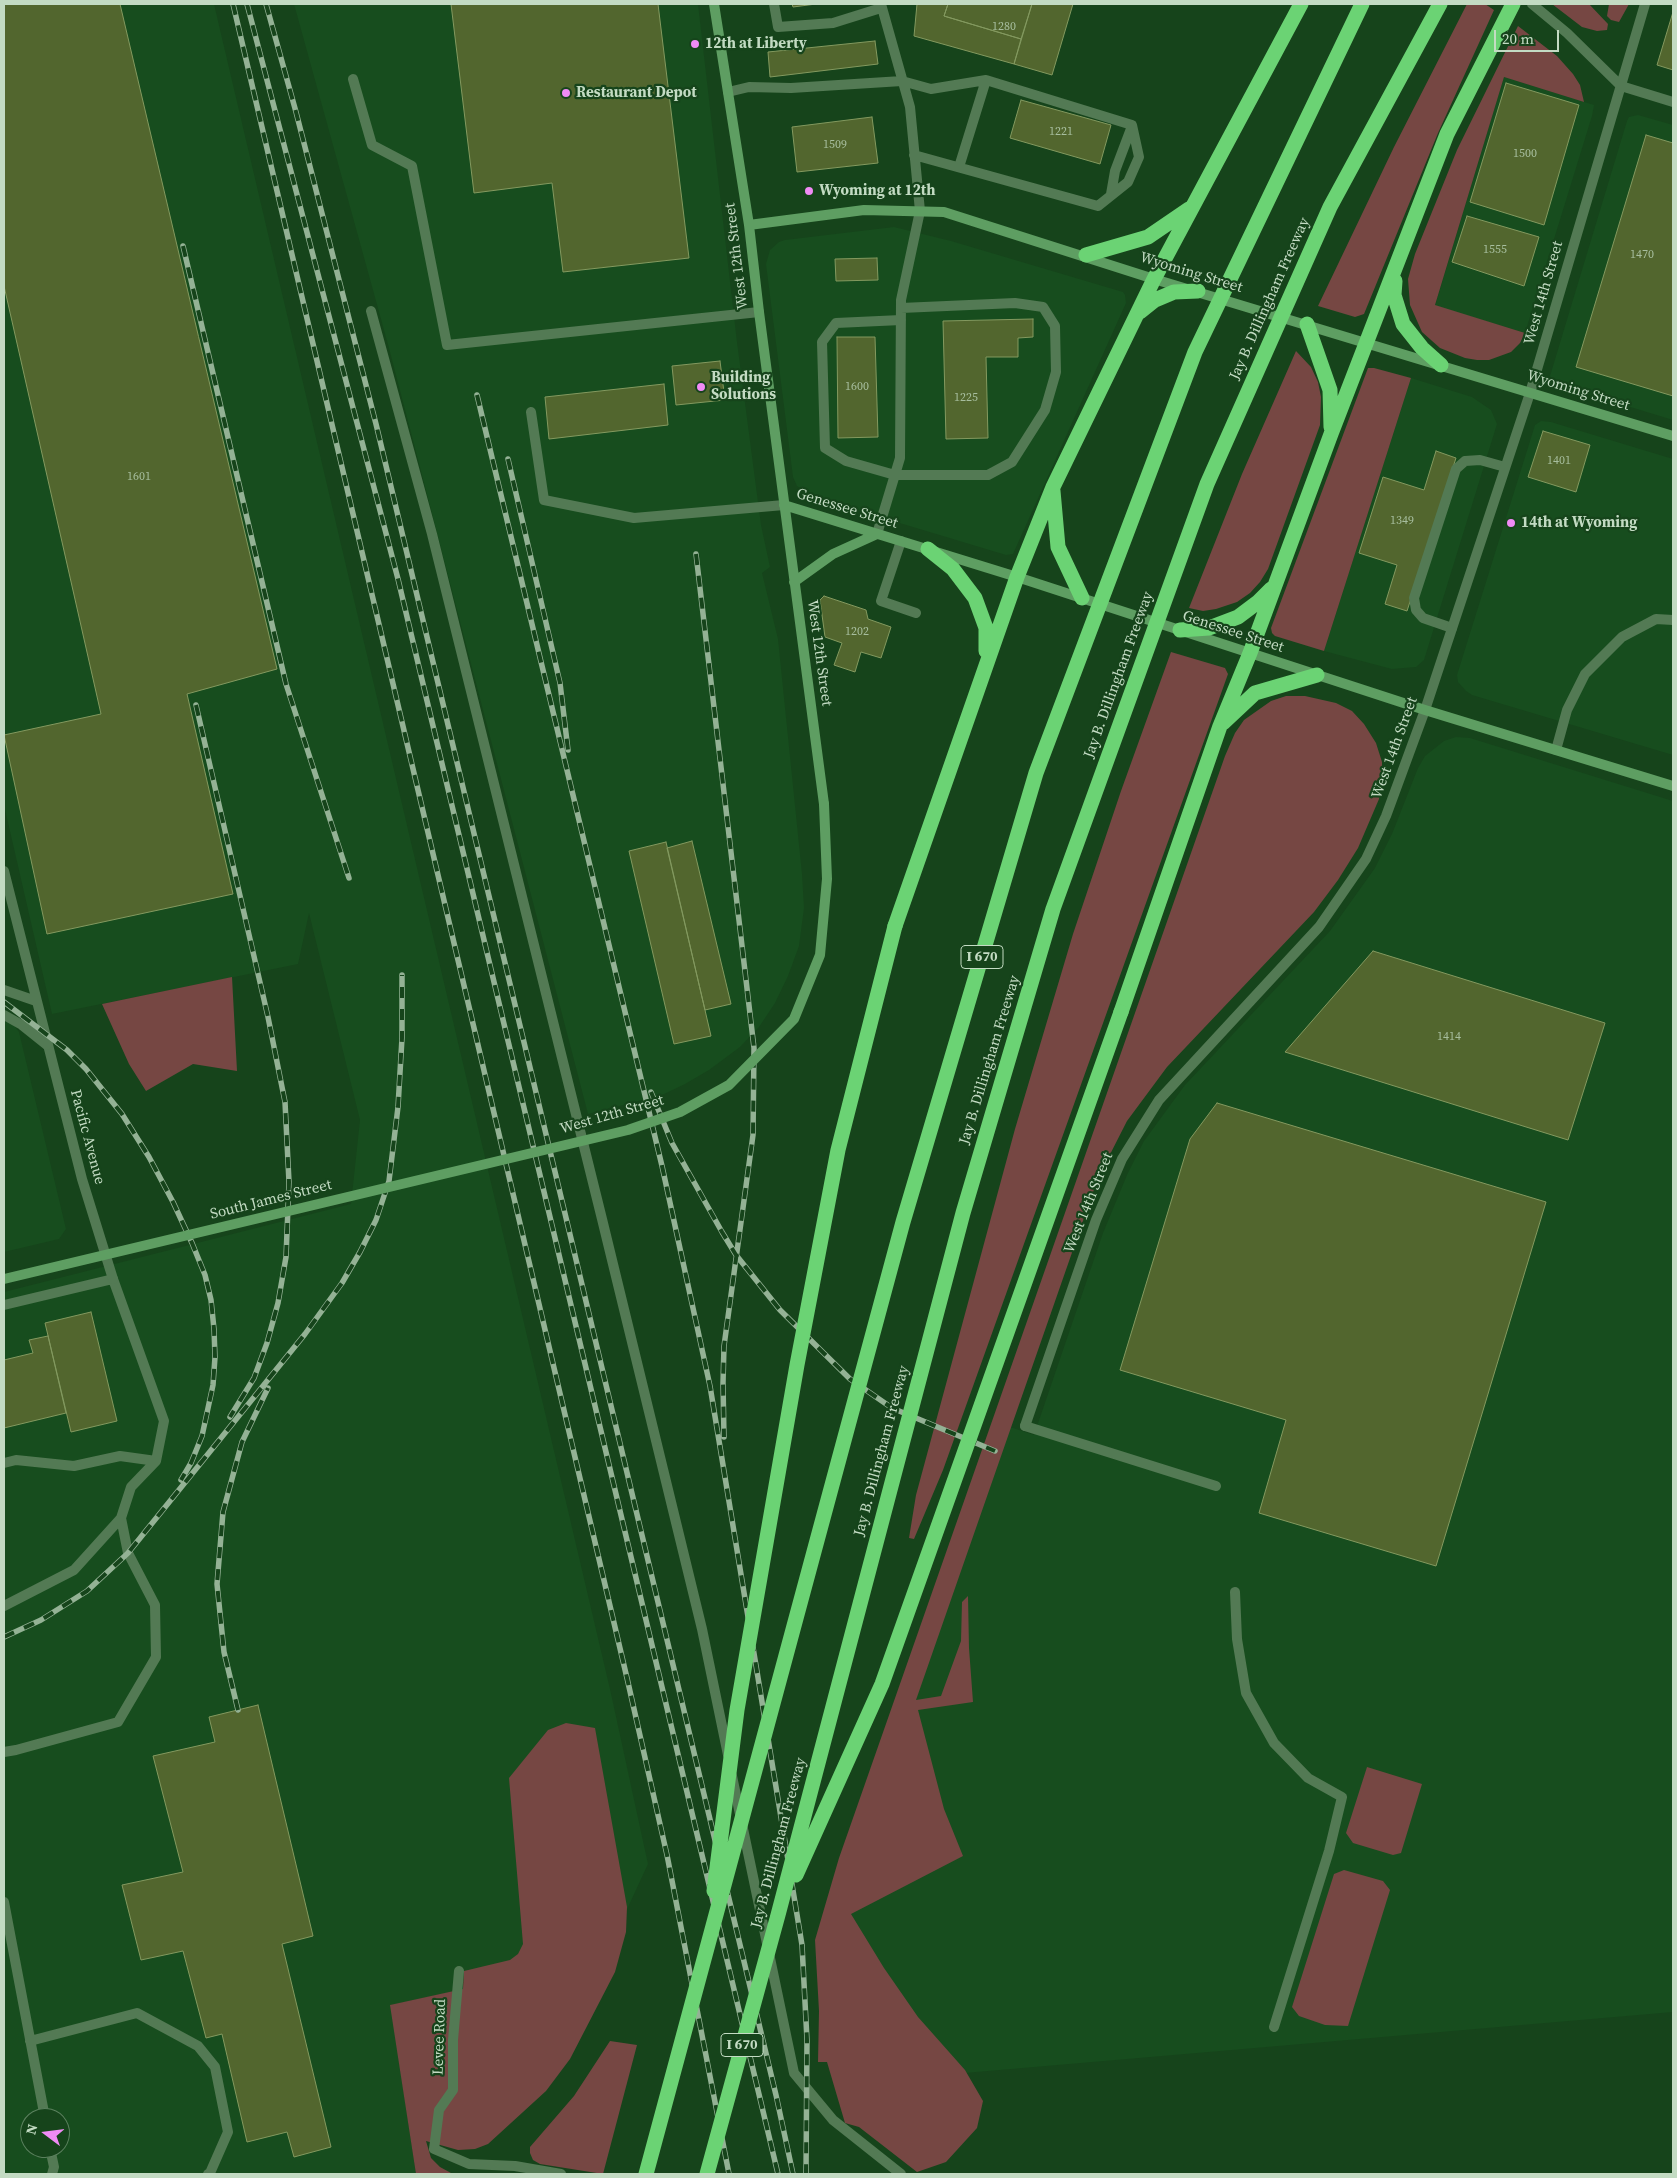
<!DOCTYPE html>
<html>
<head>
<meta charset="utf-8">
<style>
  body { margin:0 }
  #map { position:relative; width:1677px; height:2178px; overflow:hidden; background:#16441b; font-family:"Source Serif 4",serif }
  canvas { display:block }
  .frame { position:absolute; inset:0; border:5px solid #c3dbc3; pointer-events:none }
  .north { position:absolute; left:20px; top:2108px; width:50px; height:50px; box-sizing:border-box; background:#16441b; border:1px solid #5b805e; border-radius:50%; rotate:285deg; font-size:14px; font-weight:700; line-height:20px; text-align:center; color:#c3dbc3 }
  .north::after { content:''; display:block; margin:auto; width:18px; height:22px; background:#f08bf5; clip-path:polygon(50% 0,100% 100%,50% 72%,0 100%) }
  .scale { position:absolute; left:1494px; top:30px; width:65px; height:22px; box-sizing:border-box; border:2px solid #c3dbc3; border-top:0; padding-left:6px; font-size:15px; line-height:18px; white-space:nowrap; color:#c3dbc3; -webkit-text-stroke:4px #16441b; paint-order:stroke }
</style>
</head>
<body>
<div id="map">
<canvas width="1677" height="2178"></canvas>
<div class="frame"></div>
<div class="north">N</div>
<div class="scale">20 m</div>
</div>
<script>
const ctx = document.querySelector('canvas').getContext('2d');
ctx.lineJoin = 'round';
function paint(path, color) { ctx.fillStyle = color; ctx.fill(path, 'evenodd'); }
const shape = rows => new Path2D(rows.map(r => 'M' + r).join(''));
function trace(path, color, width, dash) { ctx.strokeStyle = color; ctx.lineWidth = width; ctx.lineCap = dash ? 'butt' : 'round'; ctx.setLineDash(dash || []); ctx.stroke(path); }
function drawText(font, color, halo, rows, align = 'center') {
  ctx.font = font + ' "Source Serif 4",serif'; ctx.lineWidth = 4.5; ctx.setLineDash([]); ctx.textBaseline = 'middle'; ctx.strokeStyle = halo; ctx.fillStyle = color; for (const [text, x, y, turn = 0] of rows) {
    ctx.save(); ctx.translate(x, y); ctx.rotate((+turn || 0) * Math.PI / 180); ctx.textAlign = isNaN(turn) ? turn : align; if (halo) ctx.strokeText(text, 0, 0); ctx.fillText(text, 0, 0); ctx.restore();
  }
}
paint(shape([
  [4,4,214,4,610,1689,648,1864,604,1959,391,2005,416,2174,4,2174,4,1292,351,1204,360,1120,309,913,298,964,52,1014,4,805],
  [30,2118,60,2118,60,2148,30,2148],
  [294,4,698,4,737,342,761,525,770,567,762,573,778,639,802,874,804,908,799,946,788,976,775,1003,759,1027,740,1047,709,1070,685,1084,662,1095,588,1114,389,348],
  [1504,77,1594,105,1592,116,1525,333,1435,306],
  [1638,115,1673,125,1673,420,1555,384,1550,376,1627,121,1629,117],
  [894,227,951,241,1123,292,1125,295,1126,303,1013,554,1006,555,810,496,797,486,793,477,766,264,770,250,779,242,785,240],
  [1411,378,1472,397,1491,410,1497,424,1424,660,1416,667,1392,669,1324,651],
  [1541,421,1551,422,1673,459,1673,755,1472,695,1466,691,1458,682,1457,675,1535,425],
  [1456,737,1470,738,1673,801,1673,2012,953,2074,846,1911,931,1653,1010,1427,1034,1435,1103,1233,1127,1175,1144,1141,1185,1085,1330,931,1375,868,1392,834,1418,768,1425,756,1444,741],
  [4,1021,13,1024,19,1032,66,1229,59,1239,4,1252]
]), '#174d1e');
paint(shape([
  [1467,4,1485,4,1494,10,1438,133,1364,314,1355,317,1318,306,1394,147],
  [1552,4,1589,4,1608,24,1607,30,1597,31,1582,27],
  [1609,4,1629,4,1619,22,1611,20,1607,16],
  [1518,26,1557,56,1573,74,1580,85,1584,102,1504,77,1435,305,1525,333,1520,343,1511,352,1489,360,1477,360,1465,358,1440,348,1422,332,1410,305,1408,279,1415,254,1457,150],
  [1296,351,1311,367,1318,382,1321,397,1320,425,1268,569,1260,582,1250,593,1237,602,1216,609,1203,611,1189,608,1242,474],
  [1368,368,1374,368,1411,378,1324,651,1275,636,1272,633,1271,628],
  [1171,652,1225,668,1228,674,943,1470,914,1539,909,1538,916,1495,1015,1129,1073,934,1121,791],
  [1286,696,1305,696,1336,703,1352,711,1364,724,1376,743,1382,762,1382,782,1379,799,1358,848,1338,880,1314,912,1167,1067,1127,1121,1098,1178,916,1700,941,1696,961,1641,962,1602,968,1596,969,1648,973,1702,918,1710,944,1809,963,1856,851,1914,884,1968,918,2017,965,2070,983,2101,977,2128,946,2162,917,2172,859,2127,845,2123,827,2062,818,2062,819,2011,815,1940,839,1858,1225,756,1235,733,1244,720,1271,701],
  [232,977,237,1071,193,1064,146,1091,129,1064,102,1004],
  [566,1723,595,1728,627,1907,626,1932,615,1972,570,2059,546,2091,488,2144,475,2149,458,2150,426,2141,431,2158,440,2167,451,2173,462,2174,416,2174,390,2005,463,1989,464,1971,510,1960,518,1954,523,1944,509,1778,548,1730],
  [1367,1767,1422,1784,1401,1853,1393,1855,1353,1843,1346,1833],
  [1344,1870,1383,1881,1390,1890,1348,2026,1325,2025,1299,2016,1292,2007,1334,1874],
  [610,2041,637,2045,603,2174,540,2164,533,2160,530,2153,530,2147,574,2096]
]), '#764743');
const building = shape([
  [4,4,120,4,277,669,187,694,233,894,47,934,4,735,101,714,4,286,4,4],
  [451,4,658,4,689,258,563,272,552,183,474,193,451,4],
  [792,4,816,4,793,7,792,4],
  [917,4,948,4,944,16,1021,39,1014,64,914,36,917,4],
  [948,4,1032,4,1021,39,944,16,948,4],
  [1032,4,1073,4,1052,75,1014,64,1032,4],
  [1673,12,1673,70,1657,65,1673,12],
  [875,41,878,64,770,77,768,52,875,41],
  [1506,83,1579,105,1544,225,1470,202,1506,83],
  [1021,100,1111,125,1100,164,1010,138,1021,100],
  [872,117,878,163,797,172,792,127,872,117],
  [1646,135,1673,143,1673,396,1576,367,1646,135],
  [1467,216,1539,237,1524,286,1452,262,1467,216],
  [877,258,878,280,836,281,835,259,877,258],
  [1033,319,1033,337,1018,338,1018,357,986,357,988,438,946,439,943,321,1033,319],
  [837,337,875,337,878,437,838,438,837,337],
  [720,361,725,400,676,405,672,366,720,361],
  [664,384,668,425,549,439,545,397,664,384],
  [1543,431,1590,445,1576,492,1528,477,1543,431],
  [1436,451,1456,458,1407,611,1385,604,1397,565,1359,553,1383,477,1424,490,1436,451],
  [824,596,866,610,868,619,891,627,881,658,861,652,855,672,834,665,842,643,825,637,820,600,824,596],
  [692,841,731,1004,705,1010,667,848,692,841],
  [666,842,711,1036,674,1044,629,851,666,842],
  [1373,951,1605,1023,1568,1140,1285,1052,1373,951],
  [1217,1103,1546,1202,1436,1566,1259,1513,1286,1420,1120,1370,1190,1139,1217,1103],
  [91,1312,117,1421,71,1432,45,1323,91,1312],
  [48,1336,66,1413,4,1428,4,1360,33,1353,29,1340,48,1336],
  [258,1705,313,1936,282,1944,331,2147,294,2157,287,2132,247,2142,222,2034,206,2038,183,1951,141,1960,122,1885,183,1872,153,1756,215,1742,209,1717,258,1705]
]);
paint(building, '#52662e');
trace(building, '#83995f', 1);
trace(shape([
  [774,4,778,27,833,23,881,8],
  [353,79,372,145,412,166,447,345,759,312],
  [728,92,749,87,791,88,902,81,931,89,986,80,1132,125,1139,157,1128,182,1098,206,914,155],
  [959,167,986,80],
  [1111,194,1115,171,1132,126],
  [371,311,432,534,602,1219,702,1629,728,1755],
  [901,320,836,323,822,342,825,448,846,461,895,475,988,475,1012,462,1045,410,1056,372,1055,326,1043,307,1015,303,901,308],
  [531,412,544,500,634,518,784,505],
  [877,534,900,458,901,300,920,211,910,107,881,4],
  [901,541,881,601,916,613],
  [1452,628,1423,618,1416,610,1414,598,1456,469,1465,461,1480,460,1505,467],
  [1556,750,1567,710,1585,674,1622,637,1656,619,1673,620],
  [4,1305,113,1279,164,1421,156,1461,131,1487,121,1518,128,1553,155,1605,156,1657,118,1722,16,1750,4,1752],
  [1025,1426,1216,1486],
  [4,1463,16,1460,74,1466,120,1456,156,1461],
  [1235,1592,1237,1639,1246,1693,1274,1743,1308,1778,1342,1797,1329,1851,1274,2027],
  [4,1606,74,1570,121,1518],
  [732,1776,794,2073,833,2120,901,2174],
  [4,1902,45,2118],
  [459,1971,453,2040,453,2090,439,2110,434,2149,469,2164,515,2166,561,2174],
  [30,2041,137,2013,198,2046,215,2067,228,2132,210,2173,208,2174],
  [50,2148,54,2167,52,2174]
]), '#537a54', 10);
trace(shape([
  [1532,4,1567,33,1621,86,1673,102],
  [4,871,82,1179,113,1279],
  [4,990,36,1001],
  [1025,1426,1096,1220,1122,1159,1159,1100,1319,927,1366,859,1386,816,1425,710,1530,393,1645,4]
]), '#537a54', 10);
trace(shape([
  [4,1015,22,1025,47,1045]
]), '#537a54', 10);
trace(shape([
  [714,4,749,225,759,312,824,804],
  [749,225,864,210,944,212,1154,279,1673,436],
  [784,505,1017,577,1425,710,1673,786],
  [794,582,833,554,877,534]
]), '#5e9e62', 10);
trace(shape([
  [1086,255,1148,237,1189,209],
  [1395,281,1394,295,1403,324,1422,348,1441,365],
  [1140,312,1155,300,1174,292,1198,291],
  [1307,324,1330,390,1331,427],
  [1053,491,1058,547,1082,598],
  [928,549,953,569,975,598,986,628,986,651],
  [1180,630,1209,628,1238,617,1258,602,1271,589],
  [1223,723,1255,693,1317,675],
  [895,926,1017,577,1053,487,1154,279,1301,4],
  [1121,1012,1220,726,1250,653,1331,434,1447,134,1513,4]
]), '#6bd374', 15);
const rail = shape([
  [233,4,627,1678,667,1855,729,2174],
  [247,4,398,579,778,2174],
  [266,4,296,112,376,424,776,2095,793,2174],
  [183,246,286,684,349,878],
  [477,395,662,1166,710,1386,802,1945,807,2040,806,2174],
  [508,459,560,683,568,750],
  [696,554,754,1048,753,1135,724,1346,723,1383,724,1437],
  [196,705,268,1017,285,1102,289,1182,286,1257,278,1303,267,1343,254,1378,230,1417],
  [4,1002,67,1050,86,1069,122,1114,149,1157,173,1202,192,1243,205,1275,211,1300,214,1329,215,1357,213,1385,202,1436,191,1463,181,1480],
  [651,1092,672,1143,722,1232,736,1255,780,1310,850,1379,892,1408,995,1451],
  [4,1637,41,1620,87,1591,128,1553,305,1334,342,1283,360,1252,376,1220,389,1181,398,1107,402,1038,402,975],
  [238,1710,224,1652,217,1584,223,1512,242,1442,268,1388]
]);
trace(rail, '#94b295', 5.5);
trace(rail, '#16441b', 4, [11]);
trace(shape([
  [4,1279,628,1130,680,1112,729,1085,794,1019,820,955,827,879,824,804]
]), '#5e9e62', 10);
trace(shape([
  [796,1875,882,1684,1121,1012],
  [714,1891,737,1710,797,1365,838,1150,895,926],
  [646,2174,903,1222,1036,773,1195,352,1362,4],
  [707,2174,778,1915,963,1213,1053,909,1207,484,1330,207,1440,4]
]), '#6bd374', 15);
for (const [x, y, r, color] of [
  [695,44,5,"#f08bf5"],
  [566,93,5,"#f08bf5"],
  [809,191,5,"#f08bf5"],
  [701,387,5,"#f08bf5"],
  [1511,523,5,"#f08bf5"]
]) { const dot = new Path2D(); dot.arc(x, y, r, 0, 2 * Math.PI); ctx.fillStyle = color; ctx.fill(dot); trace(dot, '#16441b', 2); }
drawText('12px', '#a7be9e', null, [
  ["1280",1004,27],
  ["1221",1061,132],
  ["1509",835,145],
  ["1500",1525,154],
  ["1555",1495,250],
  ["1470",1642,255],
  ["1600",857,387],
  ["1225",966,398],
  ["1401",1559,461],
  ["1601",139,477],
  ["1349",1402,521],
  ["1202",857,632],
  ["1414",1449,1037]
]);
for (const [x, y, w] of [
  [982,957,42],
  [742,2045,42]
]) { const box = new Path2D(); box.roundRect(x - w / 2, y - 11.5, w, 23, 4); ctx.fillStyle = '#16441b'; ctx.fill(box); trace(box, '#c3dbc3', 1); }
drawText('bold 14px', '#c3dbc3', null, [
  ["I 670",982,957],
  ["I 670",742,2045]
]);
drawText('bold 15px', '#c3dbc3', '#16441b', [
  ["12th at Liberty",705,44],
  ["Restaurant Depot",576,93],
  ["Wyoming at 12th",819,191],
  ["Building",711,378],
  ["Solutions",711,395],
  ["14th at Wyoming",1521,523]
], 'left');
drawText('15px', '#c3dbc3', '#16441b', [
  ["West 12th Street",737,256,-97],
  ["Wyoming Street",1191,273,17],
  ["West 14th Street",1544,293,-74],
  ["Jay B. Dillingham Freeway",1270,299,-66],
  ["Wyoming Street",1578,391,17],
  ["Genessee Street",847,509,17],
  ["Genessee Street",1233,632,18],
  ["West 12th Street",819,653,82],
  ["Jay B. Dillingham Freeway",1119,675,-70],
  ["West 14th Street",1395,748,-70],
  ["Jay B. Dillingham Freeway",990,1060,-73],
  ["West 12th Street",612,1115,-16],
  ["Pacific Avenue",87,1137,75],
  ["South James Street",271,1200,-14],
  ["West 14th Street",1089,1203,-68],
  ["Jay B. Dillingham Freeway",882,1451,-75],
  ["Jay B. Dillingham Freeway",779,1843,-75],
  ["Levee Road",440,2037,-88]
]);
</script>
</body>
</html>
